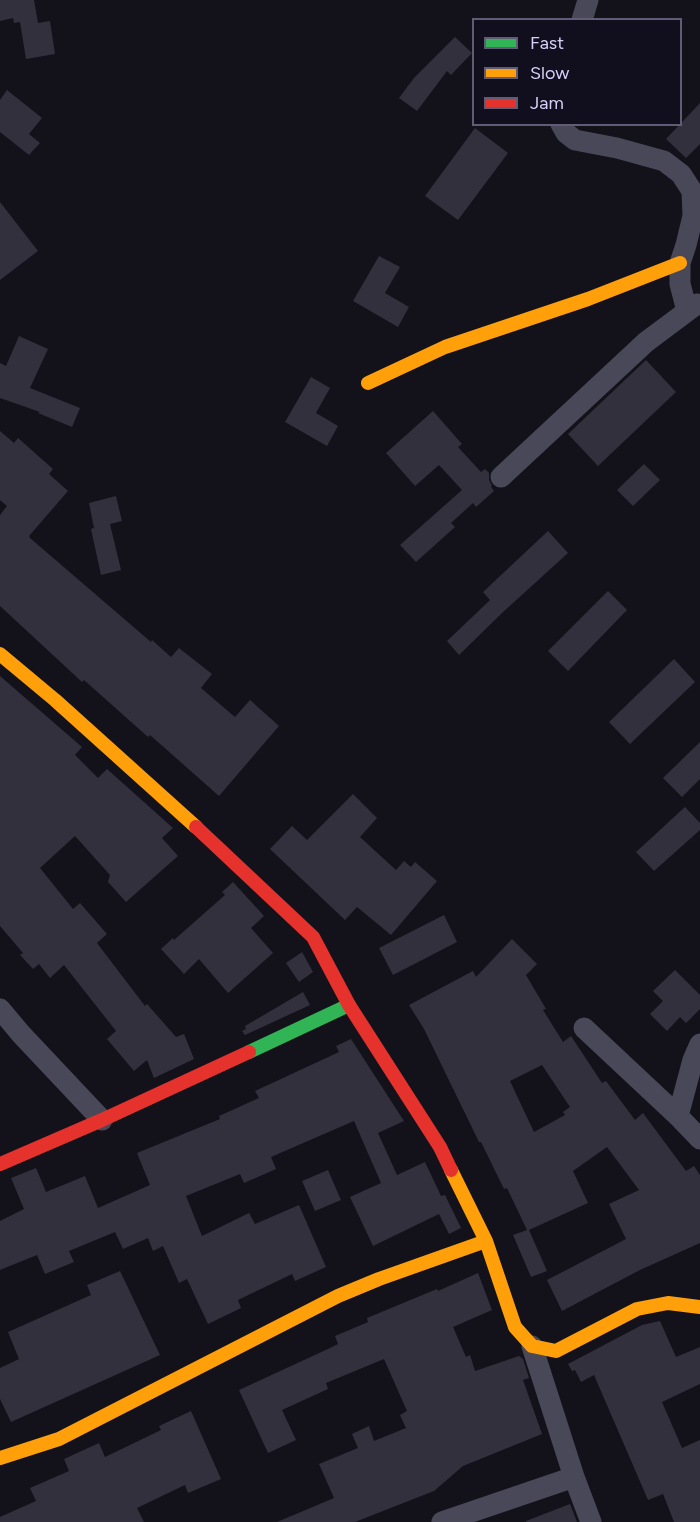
<!DOCTYPE html>
<html>
<head>
<meta charset="utf-8">
<style>
  body { margin:0 }
  #map { position:relative; width:700px; height:1522px; overflow:hidden; background:#13121a; font-family:Figtree,sans-serif }
  canvas { display:block }
  .legend { position:absolute; left:472px; top:18px; width:210px; height:108px; box-sizing:border-box; background:#110e1d; border:2px solid #605c75; margin:0; padding:8px 10px; list-style:none; font-size:18px; color:#d6d0f9 }
  .legend li { display:flex; align-items:center; gap:12px; height:30px }
  .legend b { width:30px; border:2px solid #605c75 }
</style>
</head>
<body>
<div id="map">
<canvas width="700" height="1522"></canvas>
<ul class="legend">
<li><b style="height:8px;background:#30b455"></b>Fast</li>
<li><b style="height:8px;background:#ff9f0a"></b>Slow</li>
<li><b style="height:8px;background:#e5322d"></b>Jam</li>
</ul>
</div>
<script>
const ctx = document.querySelector('canvas').getContext('2d');
ctx.lineJoin = 'round';
function paint(path, color) { ctx.fillStyle = color; ctx.fill(path, 'evenodd'); }
const shape = rows => new Path2D(rows.map(r => 'M' + r).join(''));
function trace(path, color, width, dash) { ctx.strokeStyle = color; ctx.lineWidth = width; ctx.lineCap = dash ? 'butt' : 'round'; ctx.setLineDash(dash || []); ctx.stroke(path); }
paint(shape([
  [0,0,34,0,38,23,50,21,55,54,26,59,20,22,14,23,13,18,0,21],
  [455,37,472,53,451,75,447,71,417,111,399,98,414,78],
  [7,90,42,118,29,134,40,143,29,155,0,132,0,100],
  [700,103,700,144,686,158,666,139],
  [475,128,508,153,458,220,425,196],
  [0,202,38,251,0,280],
  [379,256,400,267,385,293,409,307,398,327,353,301],
  [19,336,48,349,30,388,80,408,72,427,38,413,40,412,0,398,0,363,6,366],
  [646,360,676,392,598,466,568,434],
  [311,377,330,388,316,413,338,426,327,446,285,422],
  [433,411,462,444,458,447,481,472,485,469,489,473,489,480,492,486,491,487,494,491,476,507,473,503,451,523,455,527,416,562,400,545,462,490,439,465,415,486,386,453],
  [0,431,14,443,18,438,53,469,49,474,68,491,29,536,30,538,151,642,152,640,171,657,179,648,212,674,201,688,235,717,250,700,279,726,219,796,150,735,148,737,84,680,82,682,0,606,0,515,7,506,0,500],
  [644,464,660,480,633,506,617,490],
  [116,496,122,521,110,524,121,570,101,575,91,529,94,528,89,503],
  [548,531,568,553,502,613,459,655,447,641,490,600,483,592],
  [608,591,627,610,568,671,548,651],
  [674,659,695,682,630,744,609,722],
  [0,676,82,747,75,755,98,778,107,769,173,828,162,838,178,856,126,902,108,882,110,875,75,836,40,868,73,909,80,903,107,934,97,943,145,1006,147,1004,176,1037,184,1034,194,1059,154,1078,147,1060,134,1071,107,1039,116,1031,64,965,50,978,39,964,33,969,20,955,23,953,0,926],
  [700,742,700,779,682,797,663,778],
  [353,794,377,818,360,837,396,870,404,861,411,867,415,862,437,881,391,935,357,907,345,920,270,849,292,826,307,840],
  [685,807,700,823,700,830,654,871,636,852],
  [233,882,264,916,251,928,273,953,228,993,199,959,184,974,161,949,173,938,174,940,225,895,222,892],
  [444,915,457,942,393,975,379,948],
  [512,939,537,964,526,975,546,1009,543,1010,563,1042,571,1036,602,1083,606,1081,635,1120,643,1113,686,1171,694,1166,700,1175,700,1243,640,1270,562,1311,547,1280,626,1239,609,1204,639,1190,607,1147,573,1171,588,1203,529,1230,547,1271,531,1277,513,1235,527,1230,507,1188,504,1189,481,1142,479,1142,424,1029,409,1005,473,971,476,977],
  [542,1065,570,1107,563,1112,565,1115,534,1132,510,1081],
  [302,952,313,972,299,982,286,963],
  [675,970,700,995,700,1009,686,1023,680,1017,667,1031,650,1014,663,1001,653,991],
  [303,992,310,1005,245,1035,242,1031,246,1029,245,1026],
  [351,1039,404,1121,378,1133,397,1175,425,1162,441,1196,445,1195,461,1228,449,1234,439,1214,373,1246,350,1197,381,1183,354,1121,271,1157,276,1169,244,1183,240,1174,186,1196,202,1236,249,1213,255,1224,299,1205,326,1267,295,1281,292,1274,238,1300,241,1308,208,1324,187,1279,179,1283,163,1246,153,1251,148,1238,123,1249,115,1232,69,1251,74,1262,45,1274,37,1255,0,1270,0,1221,24,1209,11,1178,36,1168,46,1192,85,1176,98,1208,150,1185,137,1153,220,1119,219,1116,259,1098,255,1091,339,1052,336,1046],
  [328,1170,341,1200,315,1211,302,1181],
  [120,1271,160,1355,11,1422,0,1399,0,1368,19,1359,8,1332,91,1295,87,1285],
  [478,1273,492,1310,453,1327,466,1357,470,1355,475,1371,519,1356,523,1359,529,1378,523,1380,542,1434,463,1466,434,1491,355,1522,277,1522,334,1498,319,1464,358,1448,352,1434,369,1426,374,1441,406,1428,400,1415,407,1411,384,1359,326,1383,328,1389,282,1410,296,1440,268,1453,239,1390,330,1348,338,1344,335,1336,368,1322,367,1318,437,1289,438,1291],
  [660,1321,676,1357,700,1347,700,1384,662,1402,682,1448,700,1440,700,1522,674,1522,663,1494,648,1500,594,1375,581,1382,575,1370,572,1371,568,1364,642,1325],
  [191,1411,221,1479,188,1493,185,1485,137,1508,144,1522,0,1522,0,1517,36,1501,30,1488,69,1471,64,1459,99,1443,105,1457,161,1430,159,1426],
  [570,1504,577,1522,526,1522,526,1521]
]), '#32303c');
trace(shape([
  [582,20,588,0],
  [561,124,566,133,575,140,617,148,664,161,681,174,692,191,693,216,686,245,680,263,680,284,687,311],
  [501,477,646,342,697,304],
  [0,1009,21,1034,102,1120],
  [584,1028,678,1116,700,1139],
  [678,1116,693,1060,700,1044],
  [532,1346,574,1477,591,1522],
  [442,1522,574,1477]
]), '#494859', 21);
trace(shape([
  [249,1052,349,1005]
]), '#30b455', 14);
trace(shape([
  [368,383,445,347,588,299,680,263],
  [0,654,55,700,196,827],
  [451,1170,486,1241,515,1327,532,1346,556,1351,637,1309,668,1303,700,1307],
  [0,1458,59,1439,338,1296,379,1279,486,1241]
]), '#ff9f0a', 14);
trace(shape([
  [196,827,313,937,349,1005,440,1147,451,1170],
  [0,1164,102,1120,249,1052]
]), '#e5322d', 14);
</script>
</body>
</html>
